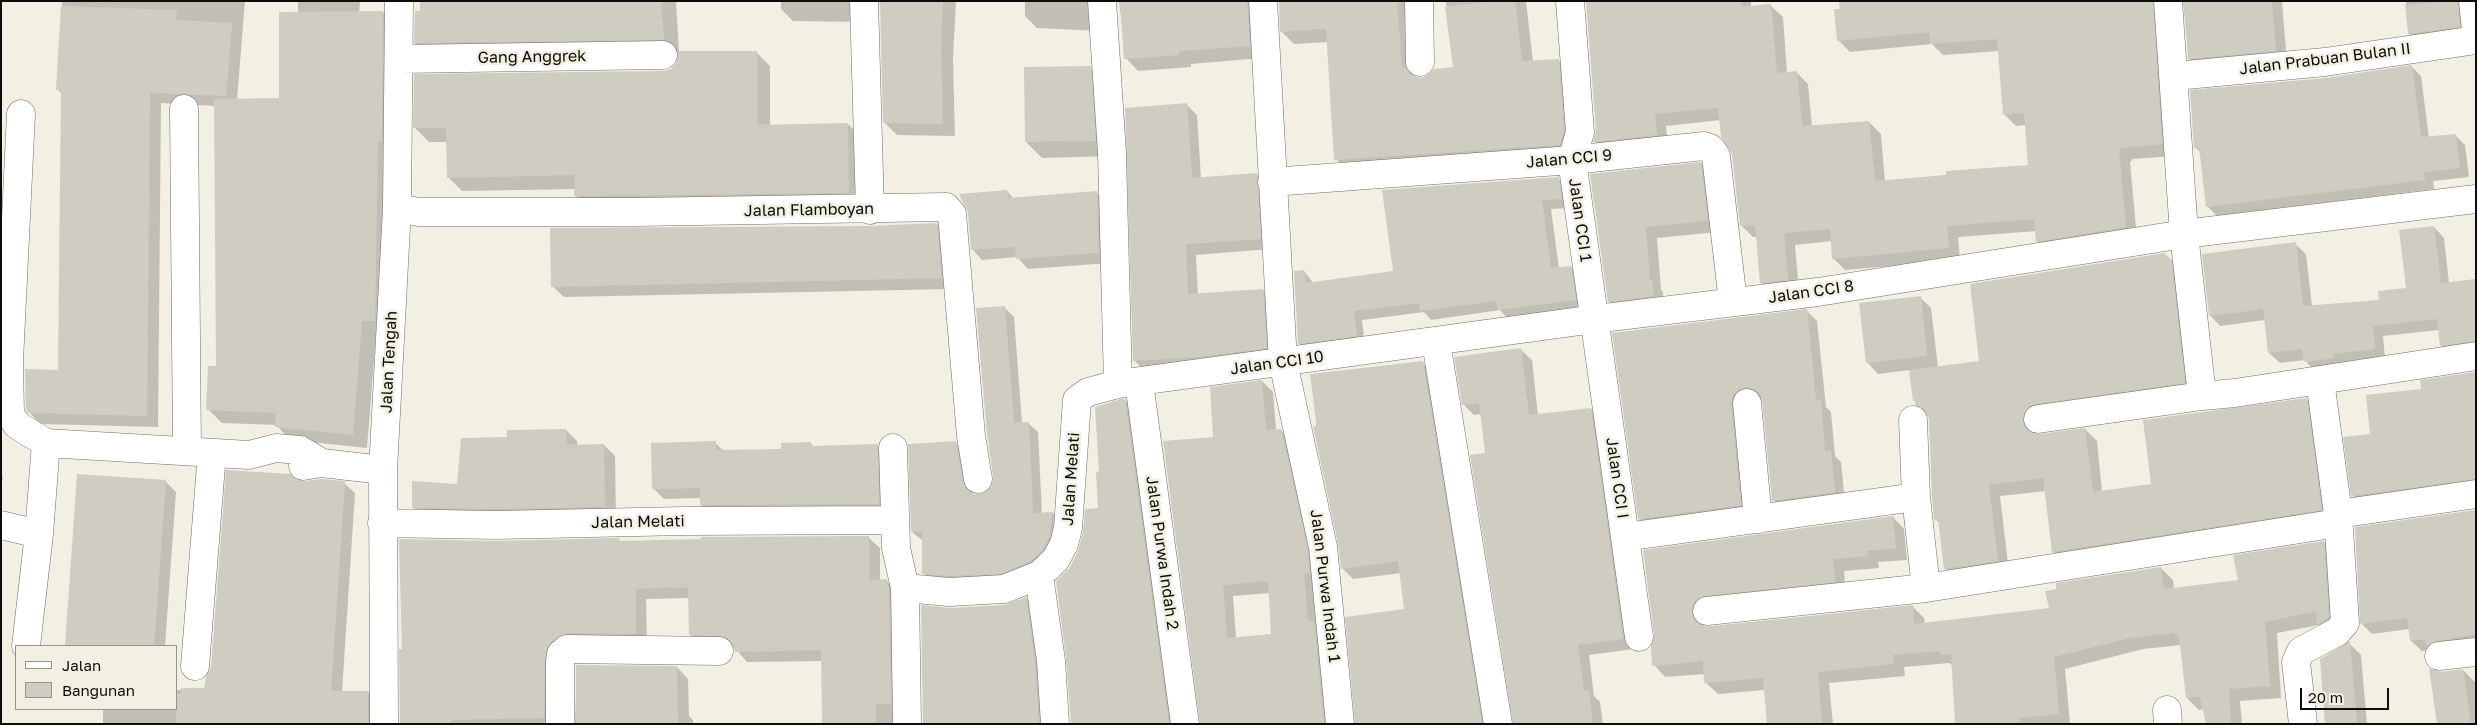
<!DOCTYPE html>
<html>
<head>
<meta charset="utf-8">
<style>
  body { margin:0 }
  #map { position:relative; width:2477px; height:725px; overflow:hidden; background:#f2efe3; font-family:"Golos Text",sans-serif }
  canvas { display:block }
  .frame { position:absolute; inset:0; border:2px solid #0d0c08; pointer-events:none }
  .legend { position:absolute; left:15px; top:645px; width:162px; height:65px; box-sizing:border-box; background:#f2efe3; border:1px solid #96948b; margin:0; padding:6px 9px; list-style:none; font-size:15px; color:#0d0c08 }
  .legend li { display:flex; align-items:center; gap:10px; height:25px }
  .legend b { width:25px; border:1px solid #96948b }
  .scale { position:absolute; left:2300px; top:688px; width:89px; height:22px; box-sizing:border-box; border:2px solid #0d0c08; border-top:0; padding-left:6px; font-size:15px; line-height:18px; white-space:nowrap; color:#0d0c08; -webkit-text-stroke:4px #f2efe3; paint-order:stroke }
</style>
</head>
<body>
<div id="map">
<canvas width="2477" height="725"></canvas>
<div class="frame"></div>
<ul class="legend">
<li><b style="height:6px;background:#fff"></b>Jalan</li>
<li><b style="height:14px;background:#cfcdc1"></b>Bangunan</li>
</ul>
<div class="scale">20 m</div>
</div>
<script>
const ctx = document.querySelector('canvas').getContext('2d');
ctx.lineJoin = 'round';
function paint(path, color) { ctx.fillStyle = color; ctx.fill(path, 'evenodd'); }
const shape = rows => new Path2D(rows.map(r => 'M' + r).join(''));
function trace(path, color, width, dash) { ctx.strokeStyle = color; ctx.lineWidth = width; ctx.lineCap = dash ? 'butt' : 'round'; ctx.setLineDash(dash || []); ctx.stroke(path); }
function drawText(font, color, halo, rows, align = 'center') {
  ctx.font = font + ' "Golos Text",sans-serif'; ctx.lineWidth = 5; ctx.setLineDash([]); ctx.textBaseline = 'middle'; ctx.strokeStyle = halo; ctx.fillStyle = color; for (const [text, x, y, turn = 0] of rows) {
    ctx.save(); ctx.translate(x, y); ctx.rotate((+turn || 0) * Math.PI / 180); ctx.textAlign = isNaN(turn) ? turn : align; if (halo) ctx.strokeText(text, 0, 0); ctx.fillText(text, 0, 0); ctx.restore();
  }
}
paint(shape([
  [62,1,245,1,237,100,280,100,298,13,298,1,360,1,359,13,383,12,397,26,388,335,376,335,367,448,290,440,276,425,222,423,208,409,217,367,215,106,161,103,158,427,40,424,29,412,59,371,62,94,57,89],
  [421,1,676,1,679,52,756,52,770,66,770,126,848,124,862,138,863,207,590,210,576,196,576,189,462,191,448,177,447,142,429,142,415,128,671,70,678,64,678,55,431,59,415,43],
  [781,1,867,1,861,22,793,21,781,9],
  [881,1,956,1,953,58,955,136,897,135,884,122],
  [1025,1,1105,1,1100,31,1037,28,1025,16],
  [1119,1,1266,1,1262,58,1191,64,1191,67,1138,71,1126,58],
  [1280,1,1409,1,1414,77,1421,79,1455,68,1446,1,1526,1,1533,62,1558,60,1571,73,1572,157,1348,172,1336,159,1328,42,1294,44,1282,32],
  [1587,1,1751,1,1751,7,1771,6,1783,17,1787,73,1796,72,1808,84,1812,127,1869,122,1881,134,1885,182,2029,166,2026,125,2016,126,2004,114,1999,51,1943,55,1932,44,1850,52,1838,40,1840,1,2170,1,2173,156,2133,159,2130,162,2137,239,2049,253,2037,241,2037,231,1958,237,1960,260,1845,270,1833,258,1832,241,1795,245,1799,291,1773,294,1761,283,1757,237,1753,237,1741,225,1733,154,1721,120,1666,126,1668,147,1606,153,1595,142,1597,131],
  [2183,1,2282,1,2287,62,2201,70,2189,59],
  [2406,1,2472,1,2470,37,2419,44,2409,34],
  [2411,66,2421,76,2429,138,2455,135,2465,145,2469,177,2433,181,2434,189,2217,216,2207,206,2201,153,2195,147,2327,79],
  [1090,67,1106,83,1111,156,1042,158,1026,142],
  [1186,104,1197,115,1201,178,1256,174,1267,184,1270,249,1196,255,1198,295,1263,290,1273,301,1277,358,1145,371,1134,360],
  [1701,163,1712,174,1718,232,1657,238,1661,290,1663,292,1664,307,1620,312,1609,301,1591,175],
  [1558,178,1567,187,1570,208,1551,209,1559,269,1571,267,1580,276,1585,309,1508,319,1500,310,1431,320,1424,312,1362,320,1365,345,1308,353,1299,343,1304,271,1314,284,1394,273],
  [1007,191,1014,199,1097,193,1107,203,1109,263,1028,269,1017,257,982,260,972,249],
  [937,224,948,235,952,289,564,297,552,286],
  [2434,227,2444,238,2449,283,2476,280,2476,352,2451,356,2441,345,2439,330,2383,336,2385,359,2315,372,2305,360,2280,363,2269,353,2265,320,2220,326,2210,315,2295,244,2306,254,2312,306,2380,301,2407,289],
  [2165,254,2182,271,2196,394,2035,425,2034,435,2085,429,2097,441,2102,492,2152,485,2306,399,2318,411,2333,521,2065,564,2053,552,2046,491,2000,496,2009,572,1957,580,1945,568,1940,523,1935,519,1929,417,1914,400,1910,370,1878,374,1867,362,1920,297,1931,308,1938,367,1980,362],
  [1004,307,1014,317,1022,423,1028,423,1038,432,1042,514,1053,513,1062,522,1058,548,1010,582,933,583,924,573,923,541,912,532,956,443,965,452,973,495,981,496,989,492,994,484],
  [1806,310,1817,321,1826,407,1831,412,1835,456,1841,462,1845,503,1784,512,1773,500,1763,399,1757,398,1751,516,1651,530,1639,519,1613,334],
  [1520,349,1532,360,1538,416,1591,409,1602,420,1634,649,1589,655,1594,696,1600,702,1603,724,1514,724,1482,414,1474,415,1463,404],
  [1423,363,1434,374,1491,724,1357,724,1405,611,1401,573,1353,579,1342,568],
  [2476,373,2476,490,2363,506,2353,496,2372,435,2422,390],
  [1262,381,1273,392,1276,430,1281,430,1292,441,1318,561,1334,724,1202,724,1214,439],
  [1270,593,1273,635,1236,638,1233,596],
  [1125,400,1136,411,1178,724,1072,724,1071,567,1100,510,1100,472],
  [566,430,577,441,577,446,604,445,615,456,616,518,424,518,413,507,459,486,509,438],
  [715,443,724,451,782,450,810,443,814,447,878,446,889,457,890,515,712,516,701,505,701,498,664,499,653,488],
  [1,475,3,477,1,486],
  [78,476,165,481,176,492,165,646,67,646],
  [296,482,344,483,355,493,342,692,368,692,379,703,379,724,103,724,103,709,176,709,176,690,206,689],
  [2476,511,2476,645,2422,651,2411,641,2409,629,2372,634,2362,624,2356,528],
  [1893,517,1904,529,1907,560,1878,562,1879,568,1844,571,1846,593,1704,616,1703,627,1912,606,1924,618,1925,624,2051,609,2161,568,2173,580,2174,589,2239,582,2324,542,2336,554,2330,636,2319,625,2277,633,2281,698,2240,701,2242,724,2208,724,2204,709,2199,710,2187,698,2181,645,2143,649,2065,669,2070,724,1956,724,1953,666,1949,663,1904,667,1905,676,1829,683,1833,724,1768,724,1765,690,1718,694,1706,683,1705,674,1665,677,1654,665,1656,635,1644,551],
  [868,537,880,548,880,581,886,580,898,592,902,724,823,724,822,661,747,662,735,648,701,646,690,634,689,598,646,599,647,645,579,644,555,724,401,724,404,650,496,542,619,539,621,542],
  [1026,598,1037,609,1049,724,924,724,950,609,1005,606],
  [2349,643,2361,655,2367,724,2326,724],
  [577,666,677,667,688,679,689,716,693,720,693,724,575,724],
  [2463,670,2475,682,2476,724,2437,724,2440,673]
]), '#0003');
paint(shape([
  [420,1,661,1,664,40,414,43,415,11,420,11],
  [880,1,943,1,941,44,943,124,883,123],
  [1120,1,1247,1,1250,46,1179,51,1179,55,1124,59],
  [1279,1,1397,1,1402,68,1406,67,1412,75,1420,78,1428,75,1434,69,1453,67,1445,7,1493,1,1515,1,1522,61,1559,59,1564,130,1560,145,1334,160,1326,29,1280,32],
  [1586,1,1740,1,1741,7,1771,4,1777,73,1797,71,1802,126,1869,121,1875,181,1946,175,1946,171,2028,165,2024,113,2003,115,1997,39,1930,44,1929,32,1837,41,1834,9,1840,9,1839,1,2153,1,2162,144,2121,148,2119,150,2126,227,2036,242,2034,219,1947,226,1949,248,1832,259,1830,229,1784,233,1788,280,1760,283,1755,225,1740,226,1732,154,1721,137,1718,108,1655,114,1657,135,1593,142,1596,131],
  [2184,1,2272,1,2276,51,2188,59],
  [2447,1,2458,1,2460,27,2408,34,2405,5],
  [61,6,177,10,176,20,232,23,226,96,150,93,147,416,28,413,26,409,25,369,58,370,61,90,56,90],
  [383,11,382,129,382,141,378,141,375,321,362,321,353,435,275,427,276,413,206,410,208,366,216,366,214,99,279,98,279,12],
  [678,51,757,51,757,125,848,123,849,193,574,196,575,175,447,178,446,128,413,128,414,74,663,71,671,69,676,63],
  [2412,65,2421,137,2456,134,2460,168,2424,172,2425,180,2206,207,2199,147,2194,148,2190,90,2326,78],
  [1091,66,1096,141,1025,142,1024,67],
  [1187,103,1192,178,1257,173,1261,239,1186,244,1188,294,1263,289,1267,348,1201,357,1133,361,1125,108],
  [1701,162,1708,221,1646,227,1650,280,1652,280,1654,296,1608,302,1590,174],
  [1559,177,1562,199,1542,200,1551,268,1571,266,1576,300,1498,310,1496,301,1420,311,1419,303,1354,311,1357,336,1298,344,1294,271,1304,270,1306,283,1393,271,1382,190],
  [1007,190,1008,198,1097,191,1099,253,1016,259,1015,247,971,250,968,213,959,194],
  [937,223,942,278,551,287,550,228,870,226],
  [2434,226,2441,283,2476,279,2476,341,2440,346,2437,319,2373,326,2375,349,2334,354,2335,358,2304,362,2302,349,2268,353,2263,309,2209,316,2202,254,2296,242,2303,306,2379,300,2378,291,2406,288,2399,230],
  [2165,253,2166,258,2171,258,2185,383,2036,404,2029,406,2024,413,2023,421,2025,428,2032,433,2040,434,2085,428,2093,492,2151,484,2143,420,2307,398,2322,510,2052,552,2043,478,1989,485,1998,561,1944,569,1938,519,1934,520,1932,496,1929,419,1926,411,1915,405,1915,400,1913,401,1909,370,1979,361,1970,284],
  [1921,296,1927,356,1866,363,1859,303],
  [1005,306,1014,423,1029,422,1033,513,1053,512,1049,538,1043,550,1031,561,1001,574,949,576,922,574,922,532,911,532,908,444,956,441,963,482,966,489,973,494,980,494,987,491,992,485,993,476,987,434,976,308],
  [1807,309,1816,400,1821,399,1825,451,1831,450,1835,492,1772,501,1762,401,1760,394,1754,389,1745,388,1738,390,1733,396,1731,404,1741,505,1638,519,1612,333],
  [1521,348,1529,415,1591,408,1623,639,1578,645,1584,691,1589,690,1593,724,1513,724,1470,455,1485,453,1479,403,1462,405,1454,357],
  [1423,361,1482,724,1355,724,1345,617,1404,609,1398,561,1341,569,1338,544,1313,426,1316,426,1316,421,1310,374],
  [2476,372,2476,479,2351,496,2343,437,2370,434,2366,395,2421,389,2420,380],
  [1262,380,1266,430,1281,429,1308,549,1310,573,1304,574,1308,621,1314,621,1324,724,1200,724,1163,441,1213,437,1210,387],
  [1268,581,1271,634,1227,638,1223,585],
  [1121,399,1125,399,1169,724,1071,724,1066,659,1056,581,1070,567,1078,551,1083,532,1085,509,1098,508,1096,472,1099,471,1095,407],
  [566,429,567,445,604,444,605,507,496,509,412,508,412,481,457,484,461,438,507,437,507,430],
  [716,441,716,450,781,449,781,443,811,442,811,446,878,444,879,504,700,505,700,488,652,489,651,443],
  [226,470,290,474,297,480,305,481,322,479,345,481,331,691,368,691,368,724,176,724,176,694,181,694,181,688,204,688,206,677,211,667],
  [77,474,166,480,154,646,65,646],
  [2476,510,2476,634,2437,641,2426,647,2425,639,2410,641,2407,618,2360,624,2355,527],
  [1893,516,1896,548,1867,551,1868,556,1833,559,1835,582,1705,596,1697,599,1693,605,1692,613,1694,620,1700,625,1709,627,1913,605,1914,624,2049,608,2045,591,2056,589,2056,583,2161,567,2164,589,2238,580,2233,555,2324,541,2329,617,2317,625,2316,611,2265,622,2270,686,2229,689,2231,724,2206,724,2200,697,2186,698,2179,636,2175,636,2175,633,2130,638,2054,657,2059,714,2019,718,2020,724,1955,724,1951,654,1940,655,1940,651,1893,655,1894,664,1818,672,1822,724,1767,724,1763,678,1704,683,1703,661,1652,666,1651,646,1654,635,1643,550],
  [869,536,869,580,887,579,889,590,891,704,876,704,876,724,822,724,821,650,735,652,733,644,727,637,689,635,688,587,636,589,636,634,567,633,551,642,545,659,544,718,451,720,451,724,400,724,399,649,402,649,399,539,496,541,619,538,619,541,701,539,701,537],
  [1026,597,1035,663,1039,724,923,724,921,605,950,608,1005,605],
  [2350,641,2357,724,2325,724,2320,659],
  [576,665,677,666,678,724,576,724],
  [2429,668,2440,672,2463,669,2471,724,2437,724]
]), '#cfcdc1');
const street = shape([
  [864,1,870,210],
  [1102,1,1112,153,1118,384],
  [1263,1,1283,362,1323,547,1340,724],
  [1419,1,1420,62],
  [1570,1,1580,132,1572,160,1639,637],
  [2168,1,2184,234,2202,396],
  [2473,1,2476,30],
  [400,59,663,55],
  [2175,76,2325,62,2476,40],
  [184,109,187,451],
  [1272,182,1572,160,1704,146,1710,148,1716,156,1733,302],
  [397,208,419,212,635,212,946,207,952,214,971,436,978,479],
  [1436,342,1498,724],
  [1,359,9,361,10,414,17,425,46,443,249,455,276,448,287,449,300,450,322,463],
  [9,361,21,114],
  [1139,382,1185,724],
  [1747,403,1758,519],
  [2038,419,2202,396,2235,393,2476,356],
  [1913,420,1916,497,1926,588],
  [893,448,896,548,905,588,907,724],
  [303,466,322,463,383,470],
  [2338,514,2476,494],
  [382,523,496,525,685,521,894,520],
  [1,525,39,534],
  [1625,537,1916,497],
  [1039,575,1051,661,1055,724],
  [905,588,949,592,1004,589,1039,575,1047,568,1056,559,1064,544,1068,528,1077,400,1088,392,1118,384,1595,319,1818,292,2184,234,2476,199],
  [1707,611,1926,588,2338,523],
  [26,646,39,534,46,443],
  [2439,656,2476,652],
  [195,666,212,453],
  [2167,710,2168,724],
  [384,724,383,470,397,208,399,1],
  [560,724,560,661,561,654,567,649,719,651],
  [2303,724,2296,662,2301,651,2337,632,2345,623,2338,514,2320,380]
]);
trace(street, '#716f64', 29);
trace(street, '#fff', 28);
drawText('16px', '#0d0c08', '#f2efe3', [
  ["Gang Anggrek",532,57,-1],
  ["Jalan Prabuan Bulan II",2325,59,-7],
  ["Jalan CCI 9",1569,159,-5],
  ["Jalan Flamboyan",809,210,-1],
  ["Jalan CCI 1",1580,220,82],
  ["Jalan CCI 8",1811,292,-8],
  ["Jalan Tengah",389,362,-87],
  ["Jalan CCI 10",1277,363,-8],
  ["Jalan CCI I",1617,478,82],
  ["Jalan Melati",1071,479,-86],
  ["Jalan Melati",638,522,-1],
  ["Jalan Purwa Indah 2",1162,553,82],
  ["Jalan Purwa Indah 1",1325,586,83]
]);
</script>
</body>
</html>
